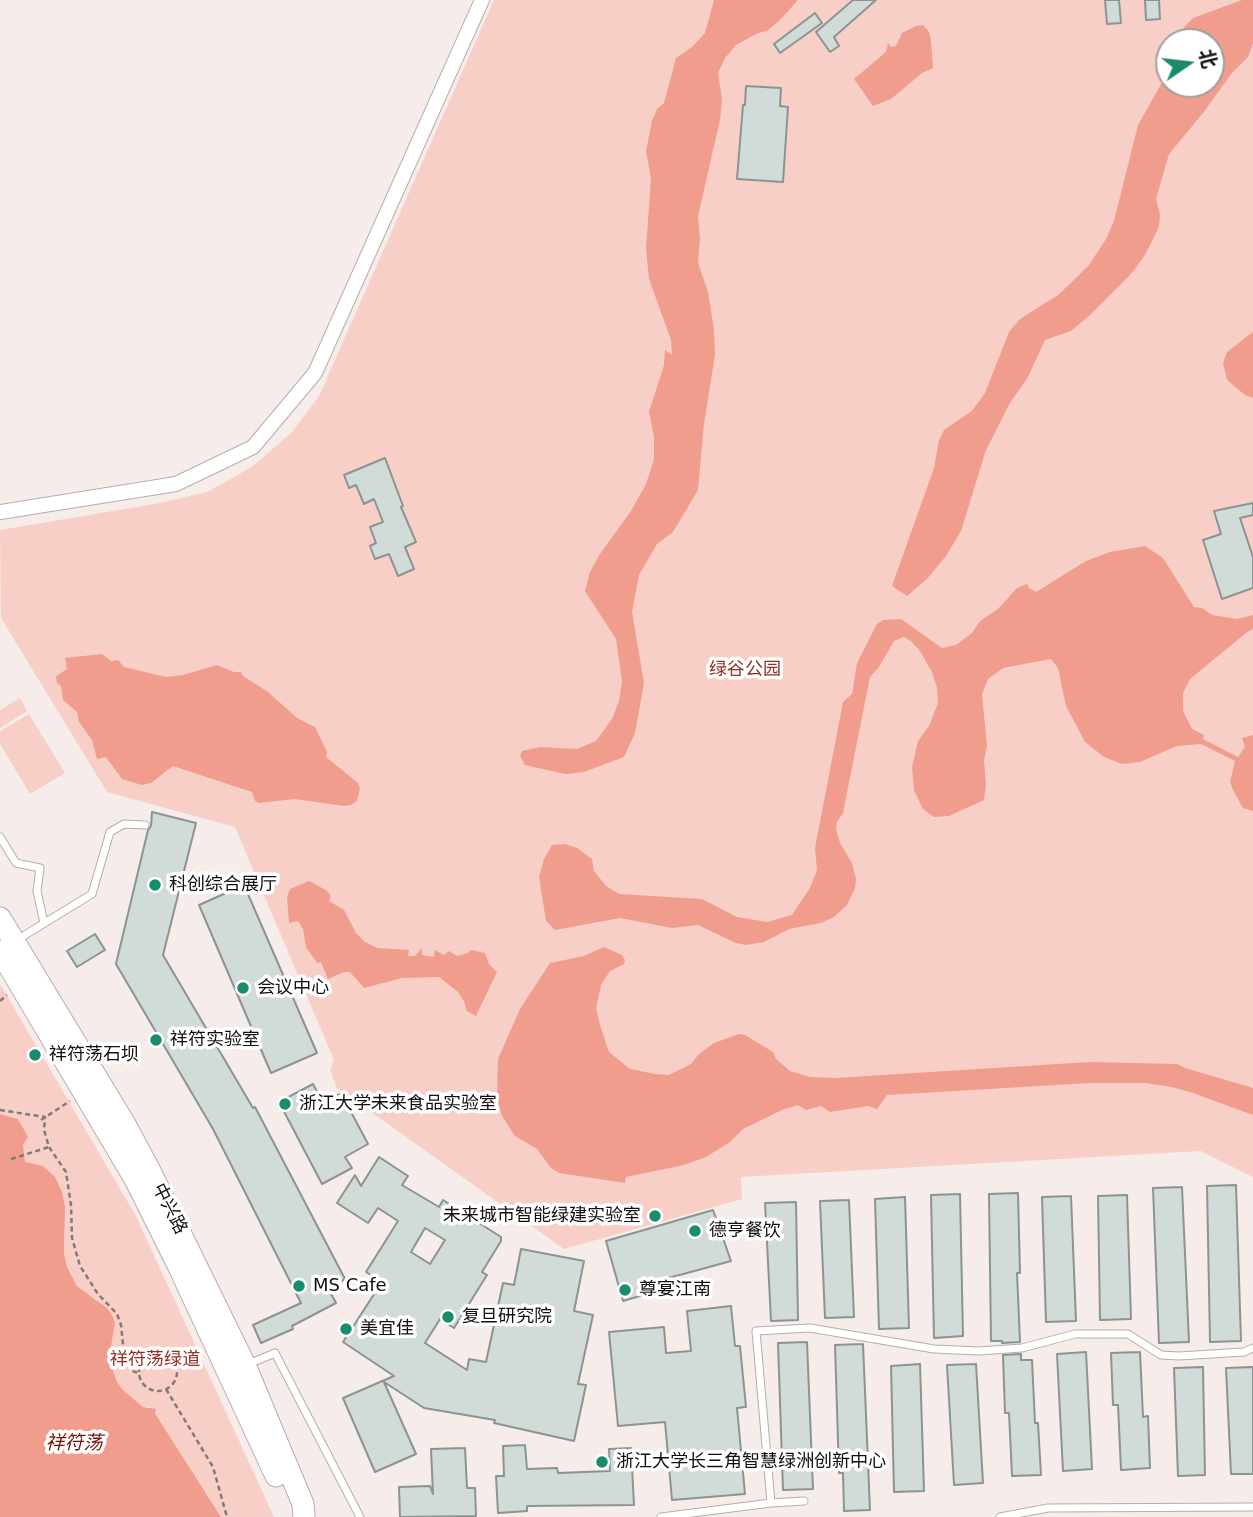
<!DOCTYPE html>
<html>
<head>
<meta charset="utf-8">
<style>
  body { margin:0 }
  #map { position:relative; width:1253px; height:1517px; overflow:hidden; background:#f6ecea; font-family:"DejaVu Sans","Noto Sans SC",sans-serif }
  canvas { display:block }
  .north { position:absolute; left:1155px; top:28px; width:70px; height:70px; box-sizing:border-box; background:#fff; border:2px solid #a09f9f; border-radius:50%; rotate:76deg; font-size:19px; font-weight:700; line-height:28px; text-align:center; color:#120f0e }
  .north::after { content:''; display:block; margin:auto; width:24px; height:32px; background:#188c6d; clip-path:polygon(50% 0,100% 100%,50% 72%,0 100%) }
</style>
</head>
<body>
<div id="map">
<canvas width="1253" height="1517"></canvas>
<div class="north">北</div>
</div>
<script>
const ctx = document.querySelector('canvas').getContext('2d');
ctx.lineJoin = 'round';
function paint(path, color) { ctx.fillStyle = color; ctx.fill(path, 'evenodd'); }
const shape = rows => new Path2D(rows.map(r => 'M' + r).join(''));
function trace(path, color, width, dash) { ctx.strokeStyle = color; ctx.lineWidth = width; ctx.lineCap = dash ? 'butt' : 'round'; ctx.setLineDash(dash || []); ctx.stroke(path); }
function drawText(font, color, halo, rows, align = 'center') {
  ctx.font = font + ' "DejaVu Sans","Noto Sans SC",sans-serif'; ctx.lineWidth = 7; ctx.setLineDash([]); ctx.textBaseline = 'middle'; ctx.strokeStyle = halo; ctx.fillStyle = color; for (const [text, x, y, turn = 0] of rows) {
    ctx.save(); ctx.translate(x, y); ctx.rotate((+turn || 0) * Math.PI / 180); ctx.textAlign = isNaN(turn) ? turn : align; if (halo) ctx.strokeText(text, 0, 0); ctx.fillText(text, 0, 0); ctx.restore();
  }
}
paint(shape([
  [494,0,1253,0,1253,1177,1201,1151,741,1177,742,1199,564,1249,337,1088,330,1070,334,1060,235,827,107,792,1,618,0,530,160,503,207,492,252,467,292,432,319,396],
  [1169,42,1211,42,1211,84,1169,84],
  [20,698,27,711,0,728,0,710],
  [29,714,65,773,30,794,0,744,0,731],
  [0,984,136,1216,274,1517,221,1517,155,1412,149,1407,143,1407,123,1390,117,1382,109,1359,115,1323,96,1299,77,1286,67,1267,64,1253,65,1230,25,1162,18,1119,0,1114]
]), '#f8cfc7');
paint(shape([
  [714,0,798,0,779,21,767,31,758,33,736,45,725,58,718,73,722,99,720,120,698,216,700,239,698,263,708,292,714,330,715,355,704,424,698,490,673,532,657,544,639,575,632,612,644,683,635,733,624,757,584,772,566,774,547,770,525,765,520,756,522,751,540,747,577,749,596,741,612,719,619,701,622,681,616,639,585,591,590,572,600,554,631,511,646,484,654,459,654,437,649,412,664,365,665,350,672,355,671,340,649,279,646,248,651,179,646,151,652,121,657,109,664,103,676,58,692,47,705,33],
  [1242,0,1253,0,1253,43,1248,57,1232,73,1203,113,1169,154,1156,199,1160,214,1159,227,1145,255,1131,274,1090,315,1071,331,1045,340,1028,377,1010,403,986,450,961,531,946,556,927,579,907,596,892,586,934,468,939,440,944,430,972,411,985,393,1009,332,1020,319,1058,295,1074,280,1089,265,1106,239,1114,221,1138,125,1169,70,1169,84,1211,84,1211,42,1180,42,1179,37,1184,27,1193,18],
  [923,25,929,32,931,41,933,68,922,73,891,99,873,106,854,79,886,52,888,43,891,47,896,46,902,33,916,26],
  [1253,332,1253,398,1245,395,1227,380,1223,363,1227,352],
  [1145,546,1163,558,1194,607,1202,608,1212,615,1237,619,1253,615,1253,629,1246,633,1190,679,1183,693,1183,711,1192,729,1204,735,1203,739,1238,757,1245,747,1242,738,1253,735,1253,811,1243,808,1233,790,1230,782,1235,761,1201,744,1177,746,1140,762,1122,764,1104,757,1085,742,1066,706,1058,668,1051,659,1003,668,988,679,982,694,987,746,984,760,986,785,984,800,949,816,934,817,923,809,914,790,912,767,918,741,929,726,938,703,937,688,932,672,920,651,911,641,904,637,894,641,879,667,870,677,843,813,837,822,836,829,840,843,852,863,856,879,855,888,847,905,834,917,821,923,789,929,764,942,746,945,736,943,698,925,672,928,620,918,555,930,546,921,539,877,544,859,552,845,565,844,577,848,592,859,594,871,606,886,619,894,702,899,737,917,767,922,792,915,810,888,817,870,815,848,843,702,852,694,857,663,877,624,883,620,901,619,942,648,956,645,972,633,980,621,998,609,1017,588,1027,584,1029,588,1036,592,1086,561,1110,552],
  [102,654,111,661,118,660,124,667,166,677,183,675,217,665,234,672,241,672,243,676,268,692,297,718,315,727,327,752,326,757,358,783,360,789,357,801,351,805,344,806,295,799,259,803,255,801,252,792,173,766,151,783,142,785,122,779,106,757,97,759,92,740,79,722,77,712,63,700,61,686,57,683,56,676,67,669,65,658],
  [309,881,326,890,331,896,329,901,344,910,356,933,365,942,377,948,409,950,408,956,415,956,422,948,422,955,434,957,435,950,444,955,449,951,457,956,468,953,471,950,485,953,489,964,497,972,476,1016,467,1011,464,1001,458,992,439,977,402,978,364,988,350,972,344,972,328,979,321,962,317,963,306,947,303,929,298,921,289,923,287,897,290,889],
  [604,947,622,955,625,960,624,964,610,971,601,985,596,1008,600,1025,609,1052,630,1069,655,1074,669,1075,691,1064,699,1054,714,1043,739,1034,745,1035,773,1052,776,1059,790,1071,810,1077,835,1078,1089,1062,1177,1064,1185,1068,1253,1088,1253,1115,1193,1093,1172,1087,1145,1083,1090,1083,887,1095,877,1109,868,1106,830,1112,821,1106,806,1110,798,1105,782,1110,743,1129,730,1142,706,1157,684,1165,626,1177,625,1183,559,1173,551,1168,537,1149,515,1136,502,1116,497,1097,498,1059,520,1009,550,963,584,956],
  [0,1114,18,1119,28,1137,23,1145,25,1162,43,1166,55,1177,62,1192,65,1207,64,1253,67,1267,77,1286,107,1308,112,1315,115,1323,109,1359,117,1382,123,1390,143,1407,156,1409,155,1413,221,1517,0,1517]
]), '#f09d8e');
const building = shape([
  [853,0,876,0,834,37,839,46,830,52,816,32,853,0],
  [1105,0,1119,0,1121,23,1107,24,1105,0],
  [1145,0,1159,0,1160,19,1146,20,1145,0],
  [815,13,822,23,780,53,774,44,815,13],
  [746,86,781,88,780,106,788,107,783,182,737,179,743,105,745,105,746,86],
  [385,458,403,506,401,507,416,542,405,547,414,569,398,576,389,554,375,559,370,546,376,543,370,527,383,522,374,499,364,504,356,485,349,488,344,475,385,458],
  [1253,503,1253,515,1240,518,1253,557,1253,588,1222,599,1203,540,1221,534,1214,511,1253,503],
  [152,812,196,823,163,955,253,1108,255,1107,345,1279,328,1288,336,1303,292,1326,293,1329,261,1343,253,1325,301,1303,213,1129,116,964,148,830,151,826,152,812],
  [244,885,317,1053,271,1073,199,905,244,885],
  [95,934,105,950,77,967,67,951,95,934],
  [313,1084,323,1103,341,1093,368,1144,345,1157,352,1168,322,1184,279,1102,313,1084],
  [379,1157,408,1176,402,1185,439,1207,443,1200,501,1237,501,1241,482,1272,487,1275,454,1328,440,1319,425,1343,467,1370,469,1359,486,1362,503,1283,514,1285,521,1249,584,1261,574,1311,593,1315,578,1384,586,1385,574,1441,494,1423,495,1420,424,1408,384,1382,416,1454,375,1472,343,1398,394,1376,343,1342,382,1282,366,1272,398,1221,378,1208,368,1223,337,1203,355,1175,361,1186,379,1157],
  [425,1228,445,1240,430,1264,411,1252,425,1228],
  [1236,1185,1241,1341,1210,1342,1207,1186,1236,1185],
  [1182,1187,1189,1342,1159,1343,1153,1188,1182,1187],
  [1018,1193,1020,1273,1017,1273,1020,1342,1002,1343,1002,1341,991,1341,989,1194,1018,1193],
  [960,1194,963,1336,934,1338,931,1195,960,1194],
  [1127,1195,1131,1319,1100,1320,1098,1196,1127,1195],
  [1071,1196,1076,1321,1046,1322,1042,1197,1071,1196],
  [905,1197,909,1328,879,1329,875,1199,905,1197],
  [849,1200,854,1317,825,1318,820,1201,849,1200],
  [796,1202,798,1320,771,1321,765,1203,796,1202],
  [713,1210,731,1261,654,1282,657,1291,623,1301,606,1241,713,1210],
  [731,1306,735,1346,740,1346,746,1407,737,1408,745,1494,672,1500,665,1422,618,1426,609,1332,664,1327,666,1353,691,1351,687,1311,731,1306],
  [807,1342,813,1489,783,1490,778,1343,807,1342],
  [863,1344,870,1510,844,1511,843,1473,839,1473,835,1345,863,1344],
  [1086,1352,1092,1469,1063,1471,1057,1354,1086,1352],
  [1140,1352,1143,1417,1148,1416,1150,1468,1121,1470,1118,1405,1113,1405,1111,1353,1140,1352],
  [1021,1354,1021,1360,1032,1360,1035,1423,1038,1423,1041,1475,1012,1476,1009,1413,1005,1413,1003,1355,1021,1354],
  [920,1364,924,1491,894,1492,891,1366,920,1364],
  [976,1364,983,1483,954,1485,947,1365,976,1364],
  [1203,1367,1205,1475,1178,1476,1174,1368,1203,1367],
  [1253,1367,1253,1474,1231,1474,1226,1368,1253,1367],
  [525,1445,527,1469,557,1468,558,1473,610,1471,609,1449,631,1448,634,1505,527,1506,527,1511,498,1513,496,1476,504,1476,503,1446,525,1445],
  [465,1448,467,1488,475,1488,476,1516,400,1517,399,1487,430,1486,433,1494,431,1449,465,1448]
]);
paint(building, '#d1dbd7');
trace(building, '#8b9491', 2);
const lane = shape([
  [0,837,16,863,40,868,37,891,44,923],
  [15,941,92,894,110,832,124,824,145,825],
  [246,1365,275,1353,360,1517],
  [771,1503,756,1331,810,1328,934,1349,979,1351,1022,1348,1075,1334,1128,1334,1161,1355,1179,1356,1244,1352,1253,1348],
  [661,1517,771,1503,804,1501],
  [1000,1517,1048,1508,1253,1507]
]);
const street = shape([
  [0,512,176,484,253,447,315,373,482,0]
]);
const secondary = shape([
  [0,918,126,1126,150,1171,245,1365,303,1504,304,1517],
  [0,951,136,1181,178,1265,276,1476]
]);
trace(lane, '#b7adab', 9);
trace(street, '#b7adab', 16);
trace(secondary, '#b7adab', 23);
trace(shape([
  [0,1001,7,995],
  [0,1110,45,1117,44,1130,49,1147,66,1172,71,1205,72,1238,80,1266,98,1294,117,1314,121,1325,124,1354,132,1371,139,1373],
  [41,1120,70,1101],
  [11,1159,49,1147],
  '139 1372a19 19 0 1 1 38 0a19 19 0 1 1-38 0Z',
  [166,1389,213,1467,227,1517]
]), '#807a78', 2.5, [5, 3.5]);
trace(lane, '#fff', 7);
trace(street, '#fff', 14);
trace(secondary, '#fff', 21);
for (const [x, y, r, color] of [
  [155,885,7,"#188c6d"],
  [243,988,7,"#188c6d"],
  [156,1040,7,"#188c6d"],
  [35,1055,7,"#188c6d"],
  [285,1104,7,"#188c6d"],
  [655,1216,7,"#188c6d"],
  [695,1231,7,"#188c6d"],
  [299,1286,7,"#188c6d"],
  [625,1290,7,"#188c6d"],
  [448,1317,7,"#188c6d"],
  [346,1329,7,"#188c6d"],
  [602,1462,7,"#188c6d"]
]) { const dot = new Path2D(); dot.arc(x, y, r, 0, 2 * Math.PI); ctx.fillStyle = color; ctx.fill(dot); trace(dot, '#fff', 2.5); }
drawText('18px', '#913224', '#fff', [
  ["绿谷公园",745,670],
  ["祥符荡绿道",155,1360]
]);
drawText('18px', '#120f0e', '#fff', [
  ["科创综合展厅",169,885],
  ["会议中心",257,988],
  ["祥符实验室",170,1040],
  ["祥符荡石坝",49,1055],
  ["浙江大学未来食品实验室",299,1104],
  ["未来城市智能绿建实验室",641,1216,"right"],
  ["德亨餐饮",709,1231],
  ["MS Cafe",313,1286],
  ["尊宴江南",639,1290],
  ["复旦研究院",462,1317],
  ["美宜佳",360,1329],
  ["浙江大学长三角智慧绿洲创新中心",616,1462]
], 'left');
drawText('18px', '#120f0e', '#fff', [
  ["中兴路",169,1209,63]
]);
drawText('italic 19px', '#741307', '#fff', [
  ["祥符荡",74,1444]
]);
</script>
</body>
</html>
